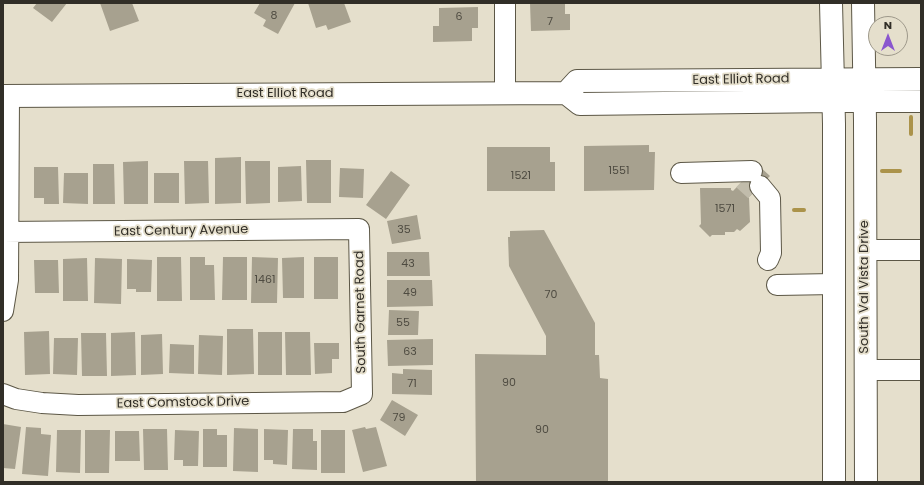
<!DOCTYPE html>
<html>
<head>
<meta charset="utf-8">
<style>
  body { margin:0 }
  #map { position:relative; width:924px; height:485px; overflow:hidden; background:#e5dfcc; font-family:Poppins,sans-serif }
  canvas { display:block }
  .frame { position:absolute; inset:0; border:4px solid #312e27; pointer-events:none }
  .north { position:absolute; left:868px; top:16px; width:40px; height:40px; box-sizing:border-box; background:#e5dfcc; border:1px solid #9d988a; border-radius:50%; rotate:0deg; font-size:11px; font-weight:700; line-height:16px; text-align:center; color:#312e27 }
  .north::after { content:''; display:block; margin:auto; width:14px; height:18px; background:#8a56ce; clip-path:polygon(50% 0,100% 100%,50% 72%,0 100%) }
</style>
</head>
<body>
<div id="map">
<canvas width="924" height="485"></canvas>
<div class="frame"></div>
<div class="north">N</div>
</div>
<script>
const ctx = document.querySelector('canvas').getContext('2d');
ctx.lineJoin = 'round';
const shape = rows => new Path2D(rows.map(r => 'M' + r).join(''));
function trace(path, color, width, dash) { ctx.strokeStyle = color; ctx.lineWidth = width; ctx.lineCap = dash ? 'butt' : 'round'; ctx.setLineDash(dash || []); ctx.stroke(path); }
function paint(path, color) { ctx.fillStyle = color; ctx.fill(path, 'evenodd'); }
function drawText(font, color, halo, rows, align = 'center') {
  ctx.font = font + ' Poppins,sans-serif'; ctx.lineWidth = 3.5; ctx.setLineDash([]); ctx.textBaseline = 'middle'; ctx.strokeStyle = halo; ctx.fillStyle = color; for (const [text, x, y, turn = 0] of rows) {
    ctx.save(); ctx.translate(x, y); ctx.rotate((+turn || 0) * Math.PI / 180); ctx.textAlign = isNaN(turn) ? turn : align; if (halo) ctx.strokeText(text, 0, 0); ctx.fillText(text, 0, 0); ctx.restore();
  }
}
trace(shape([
  [911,117,911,134],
  [882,171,900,171],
  [794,210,804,210]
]), '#ab934a', 4);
paint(shape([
  [37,3,67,3,52,22,33,8],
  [100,3,132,3,139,21,110,31],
  [260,3,295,3,278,34,263,26,266,20,254,13],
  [308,3,344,3,351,22,328,30,326,25,316,28],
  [530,3,565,3,565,14,570,14,570,30,531,31],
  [478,7,478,28,472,28,472,41,433,42,433,26,439,26,439,8],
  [649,145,649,152,655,152,654,190,584,191,584,146],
  [487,147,550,147,550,162,555,162,555,191,487,191],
  [241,157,241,203,215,204,215,158],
  [306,160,331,160,331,203,307,203],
  [148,161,148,204,124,204,123,162],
  [184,161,208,161,209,203,185,204],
  [245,161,270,161,270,203,246,204],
  [93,164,114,164,115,204,93,204],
  [758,165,770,176,749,197,750,222,740,231,737,229,734,232,725,232,725,235,712,235,710,237,699,226,701,224,700,188,731,188,731,190,733,191],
  [301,166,302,201,278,202,278,167],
  [34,167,58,167,59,204,44,204,44,198,34,198],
  [340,168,364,169,363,198,339,197],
  [391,171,410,185,386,219,366,205],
  [64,173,88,173,88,204,63,203],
  [154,173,179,173,179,203,154,203],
  [417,215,421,239,392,244,387,221],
  [544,230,595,323,595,355,599,355,600,378,608,379,608,482,476,482,475,354,546,355,546,336,509,266,508,237,510,237,510,231],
  [387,252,429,252,430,276,387,276],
  [157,257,181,257,182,301,157,301],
  [190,257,205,257,205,265,214,265,215,300,190,300],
  [223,257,247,257,247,300,222,300],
  [252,257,278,258,277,303,251,303],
  [304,257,304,298,283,298,282,258],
  [314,257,338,257,338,299,314,299],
  [87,258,88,301,63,301,63,259],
  [95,258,122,259,121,304,94,303],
  [127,259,152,260,151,292,136,292,136,289,127,289],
  [34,260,58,260,59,293,35,293],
  [387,280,432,280,433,306,387,307],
  [389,310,419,311,418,335,388,335],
  [227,329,253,329,254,374,227,375],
  [49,331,50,374,25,375,24,332],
  [135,332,136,375,111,376,111,333],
  [258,332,282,332,282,375,258,375],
  [285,332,310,332,311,375,286,375],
  [81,333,106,333,107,376,82,376],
  [162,334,163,374,141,375,141,335],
  [199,335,223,336,222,375,198,374],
  [54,338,78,338,77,375,53,374],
  [433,339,433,365,388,366,387,340],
  [314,343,339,343,339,359,332,359,332,373,315,374],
  [170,344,194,345,194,374,169,373],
  [403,369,432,370,432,395,392,394,392,373,403,374],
  [392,400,418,415,405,436,380,420],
  [3,424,21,427,15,469,3,468],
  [26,427,41,428,41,434,51,435,48,476,22,474],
  [365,427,366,429,376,427,387,466,363,472,352,430],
  [234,428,258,429,258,472,233,471],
  [143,429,167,429,168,470,144,470],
  [203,429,217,429,217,435,227,435,227,467,203,467],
  [264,429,288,430,287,465,273,464,273,460,264,460],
  [293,429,313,429,313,441,317,441,317,470,292,469],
  [57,430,81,430,80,473,56,472],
  [85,430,110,430,109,473,85,473],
  [175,430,199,431,198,466,183,466,183,460,174,460],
  [321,430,345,430,345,473,321,473],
  [115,431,139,431,140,461,115,461]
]), '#a7a18f');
trace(shape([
  [743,180,755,191]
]), '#c1bcab', 20, [20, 10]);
const minor = shape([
  [505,3,505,93],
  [681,173,752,171],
  [760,186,770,198,771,253,768,260],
  [3,232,359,229,362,394,343,402,78,405,42,403,16,399,3,394],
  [865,250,921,250],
  [777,285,834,284],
  [3,311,8,280,9,96],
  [866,370,921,370]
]);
const major = shape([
  [831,3,834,124,834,482],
  [863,3,865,121,866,482],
  [566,93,577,81,921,79],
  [3,96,566,93,580,104,834,101,921,101]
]);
trace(minor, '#5c5746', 22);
trace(major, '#5c5746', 24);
trace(minor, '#fff', 20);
trace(major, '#fff', 22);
drawText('11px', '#4e4b41', null, [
  ["8",274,16],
  ["6",459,17],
  ["7",550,22],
  ["1551",619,171],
  ["1521",521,176],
  ["1571",725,209],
  ["35",404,230],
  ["43",408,264],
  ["1461",265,280],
  ["49",410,293],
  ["70",551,295],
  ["55",403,323],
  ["63",410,352],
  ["90",509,383],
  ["71",412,384],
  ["79",399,418],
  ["90",542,430]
]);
drawText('13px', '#312e27', '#e5dfcc', [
  ["East Elliot Road",741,80,-1],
  ["East Elliot Road",285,94],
  ["East Century Avenue",181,231,-1],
  ["South Val Vista Drive",865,287,-90],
  ["South Garnet Road",361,312,-91],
  ["East Comstock Drive",183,403,-1]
]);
</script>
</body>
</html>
